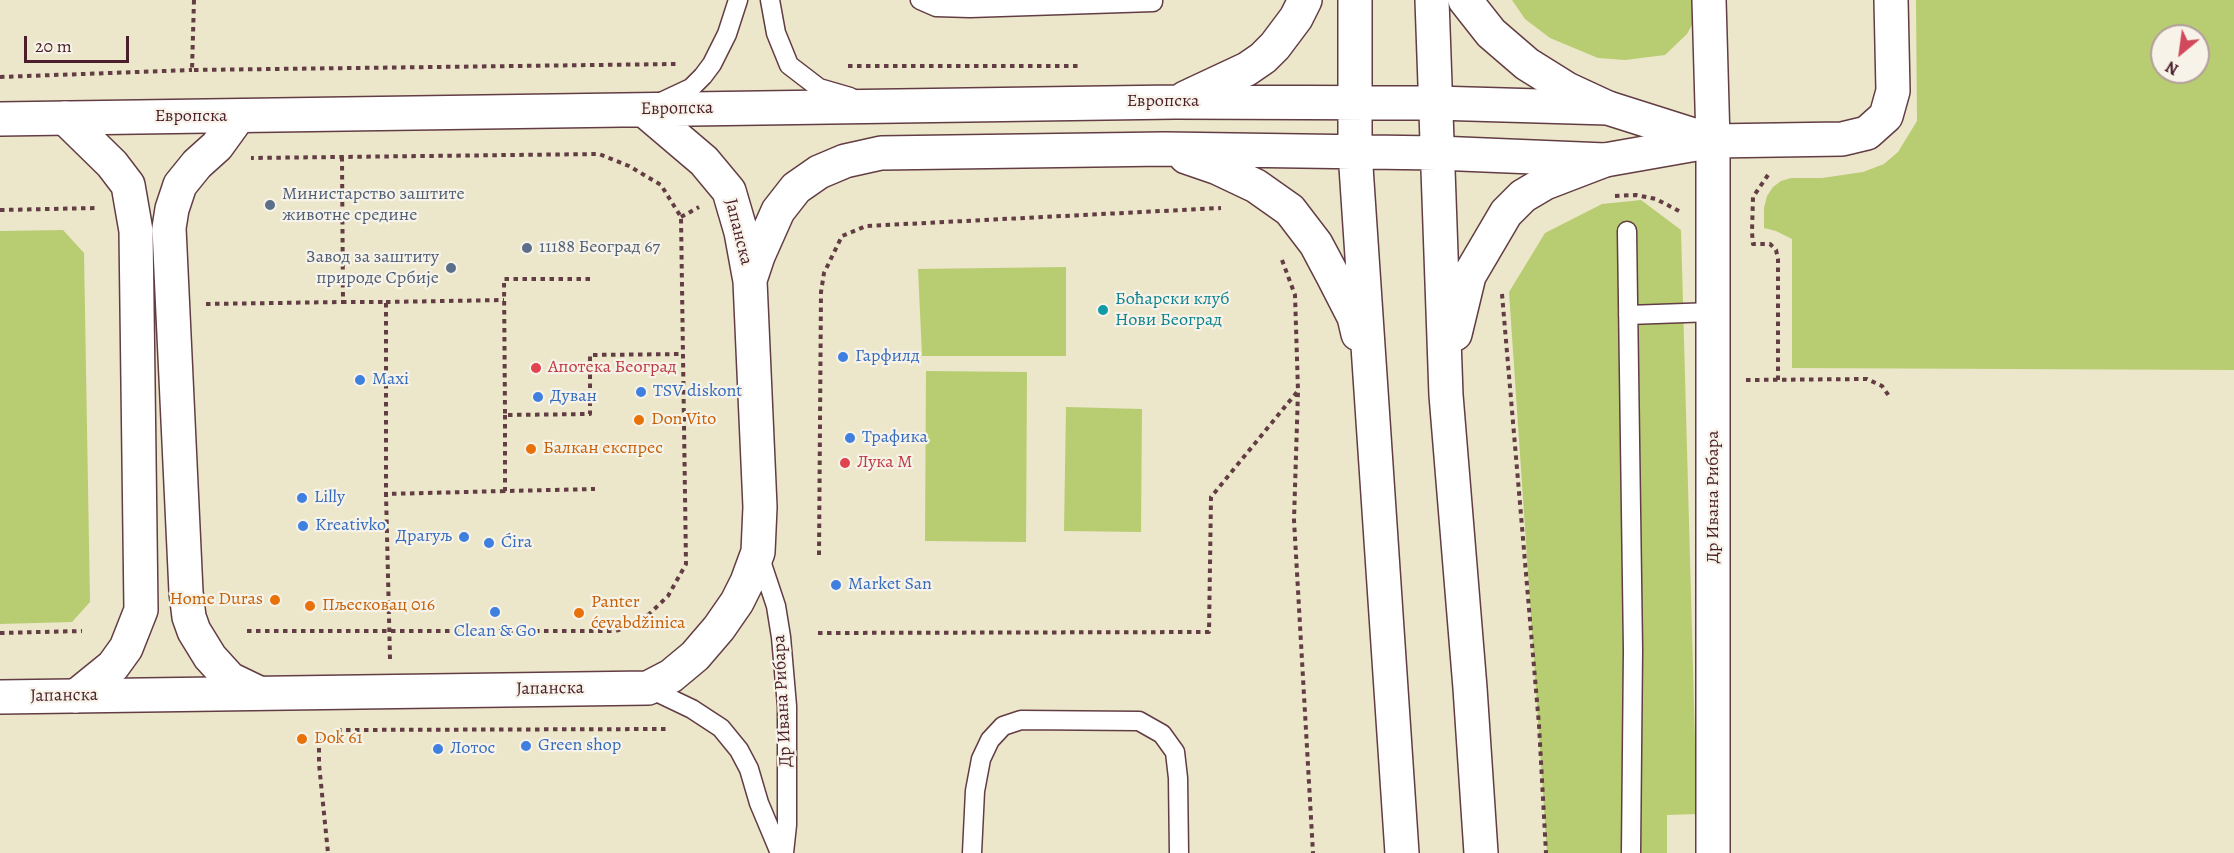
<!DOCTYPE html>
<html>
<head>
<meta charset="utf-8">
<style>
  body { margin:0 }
  #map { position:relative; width:2234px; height:853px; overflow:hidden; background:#ece6ca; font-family:Alegreya,serif }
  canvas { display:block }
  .north { position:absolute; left:2150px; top:24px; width:60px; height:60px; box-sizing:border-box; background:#f7f3e8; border:2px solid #b29e9c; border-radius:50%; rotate:209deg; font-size:16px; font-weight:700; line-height:24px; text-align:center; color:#4a1f2b }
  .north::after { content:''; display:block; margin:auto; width:21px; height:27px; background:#d1495b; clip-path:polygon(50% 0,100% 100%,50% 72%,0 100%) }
  .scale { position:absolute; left:24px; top:36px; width:105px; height:27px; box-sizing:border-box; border:3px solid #4a1f2b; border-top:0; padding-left:8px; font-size:18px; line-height:21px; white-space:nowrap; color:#4a1f2b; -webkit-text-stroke:4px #f7f3e8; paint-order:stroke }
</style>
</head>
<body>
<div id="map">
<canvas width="2234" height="853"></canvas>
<div class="north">N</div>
<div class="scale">20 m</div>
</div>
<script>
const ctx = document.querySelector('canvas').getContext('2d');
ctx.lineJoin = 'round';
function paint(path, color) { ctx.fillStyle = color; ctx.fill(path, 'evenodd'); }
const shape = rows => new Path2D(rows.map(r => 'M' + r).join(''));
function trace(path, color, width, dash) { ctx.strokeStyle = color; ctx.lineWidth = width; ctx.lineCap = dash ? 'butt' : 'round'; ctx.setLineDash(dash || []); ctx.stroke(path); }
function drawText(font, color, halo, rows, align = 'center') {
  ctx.font = font + ' Alegreya,serif'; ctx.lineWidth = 4.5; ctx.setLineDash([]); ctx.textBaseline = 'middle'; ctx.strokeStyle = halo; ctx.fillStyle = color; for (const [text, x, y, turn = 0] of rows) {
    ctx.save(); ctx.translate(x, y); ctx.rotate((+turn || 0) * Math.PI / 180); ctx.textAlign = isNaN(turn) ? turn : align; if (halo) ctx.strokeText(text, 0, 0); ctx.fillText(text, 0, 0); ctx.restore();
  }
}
paint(shape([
  [1512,0,1697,0,1697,4,1693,23,1687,34,1665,55,1625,60,1598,58,1550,38,1525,19],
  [1916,0,2234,0,2234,370,1792,368,1792,239,1776,231,1764,228,1764,208,1767,196,1773,187,1781,181,1791,178,1822,178,1863,172,1884,164,1898,152,1917,121],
  [2162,36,2198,36,2198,72,2162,72],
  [1641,200,1681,230,1697,814,1667,815,1667,853,1547,853,1509,292,1545,233,1602,204],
  [63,230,84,253,90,602,72,622,0,624,0,231],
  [1066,267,1066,356,922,356,918,269],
  [926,371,1027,372,1026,542,925,541],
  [1066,407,1142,409,1141,532,1064,531]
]), '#b8cd71');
const lane = shape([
  [770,0,776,33,789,65,819,88,850,97],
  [920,0,936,7,970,8,1153,2,1153,0],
  [659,103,691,88,703,76,712,64,727,34,738,0],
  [1627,231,1633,650,1631,853],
  [1628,315,1713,312],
  [759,555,776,606,781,637,787,706,787,825,784,853],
  [648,688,692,709,721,728,739,750,749,769,759,803,780,853],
  [972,853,975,791,981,759,990,740,1003,726,1021,720,1139,721,1162,734,1175,752,1178,778,1179,853]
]);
const street = shape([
  [1709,0,1713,141,1713,853],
  [1435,103,1608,108,1709,140],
  [238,117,217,146,197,164,180,185,172,209,169,228,186,592,189,617,194,631,210,657,230,679,259,693],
  [65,118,112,164,128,185,136,231,141,610,126,648,113,666,76,696],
  [1437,153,1605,160,1713,141,1842,139,1867,133,1886,116,1893,91,1891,0]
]);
const secondary = shape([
  [1355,0,1355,152,1402,853],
  [1432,0,1446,395,1470,688,1481,853],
  [1465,0,1491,33,1527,64,1567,89,1608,108],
  [1185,98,1247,69,1263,58,1275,46,1296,18,1305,0],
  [0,119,1175,102,1435,103],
  [1186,157,1218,168,1256,186,1290,210,1316,244,1333,276,1354,317,1358,334],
  [750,280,758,256,778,211,796,188,819,172,845,161,881,153,1165,149,1437,153],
  [1455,334,1469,276,1506,213,1523,196,1545,183,1605,160],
  [0,697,648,688,671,676,695,656,719,628,737,602,747,582,758,552,760,507,750,281,741,232,729,191,704,161,644,110]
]);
trace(lane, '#623d43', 21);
trace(street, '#623d43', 36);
trace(secondary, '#623d43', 36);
trace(shape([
  [194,0,192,70,676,64],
  [848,66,1078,66],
  [0,77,192,70],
  [342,157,343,302,386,302,386,494],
  [1768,175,1753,197,1752,232,1753,244,1770,244,1776,250,1778,259,1778,380],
  [1615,196,1636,195,1656,199,1679,211],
  [0,210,98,208],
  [681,217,699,207],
  [1282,260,1295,295,1298,391,1294,520,1313,853],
  [590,279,504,279,505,415,590,414,590,355,683,354],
  [1502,294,1539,725,1546,853],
  [386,302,504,300],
  [206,304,343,302],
  [1746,380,1867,379,1882,386,1889,396],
  [505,415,505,491,595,489],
  [819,555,821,292,824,273,842,236,866,226,1221,208],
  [247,631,616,631,643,620,668,596,686,564,681,217,661,185,629,166,599,154,251,158],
  [0,633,82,631],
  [818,633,1209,632,1211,497,1297,392],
  [390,659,386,494,505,491],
  [319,730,319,764,328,853],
  [337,730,668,729]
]), '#623d43', 4, [4.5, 4.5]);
trace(lane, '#fff', 18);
trace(street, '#fff', 33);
trace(secondary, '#fff', 33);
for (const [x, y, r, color] of [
  [270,205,6,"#5c6f8a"],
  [527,248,6,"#5c6f8a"],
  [451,268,6,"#5c6f8a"],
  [1103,310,6,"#0f9aa8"],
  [843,357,6,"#3f7fe0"],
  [536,368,6,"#e0444e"],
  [360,380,6,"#3f7fe0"],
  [641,392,6,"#3f7fe0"],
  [538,397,6,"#3f7fe0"],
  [639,420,6,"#e8710a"],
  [850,438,6,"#3f7fe0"],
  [531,449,6,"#e8710a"],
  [845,463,6,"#e0444e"],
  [302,498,6,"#3f7fe0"],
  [303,526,6,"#3f7fe0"],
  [464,537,6,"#3f7fe0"],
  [489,543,6,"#3f7fe0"],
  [836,585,6,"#3f7fe0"],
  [275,600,6,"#e8710a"],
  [310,606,6,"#e8710a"],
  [495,612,6,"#3f7fe0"],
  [579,613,6,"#e8710a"],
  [302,739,6,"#e8710a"],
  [526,746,6,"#3f7fe0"],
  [438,749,6,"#3f7fe0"]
]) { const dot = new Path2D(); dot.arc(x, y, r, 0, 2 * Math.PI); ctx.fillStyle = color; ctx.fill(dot); trace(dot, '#f7f3e8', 2); }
drawText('18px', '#4a1f2b', '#f7f3e8', [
  ["Европска",1163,102],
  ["Европска",677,109,-1],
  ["Европска",191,117],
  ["Јапанска",738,232,76],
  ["Др Ивана Рибара",1714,497,-90],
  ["Јапанска",550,689,-1],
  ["Јапанска",64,696,-1],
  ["Др Ивана Рибара",783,701,-93]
]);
drawText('18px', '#4e5e75', '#f7f3e8', [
  ["Министарство заштите",282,195],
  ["животне средине",282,216],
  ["11188 Београд 67",539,248],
  ["Завод за заштиту",439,258,"right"],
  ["природе Србије",439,279,"right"]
], 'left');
drawText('18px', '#0d838f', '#f7f3e8', [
  ["Боћарски клуб",1115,300],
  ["Нови Београд",1115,321]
], 'left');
drawText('18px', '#366cbe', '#f7f3e8', [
  ["Гарфилд",855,357],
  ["Maxi",372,380],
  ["TSV diskont",653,392],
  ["Дуван",550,397],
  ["Трафика",862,438],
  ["Lilly",314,498],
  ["Kreativko",315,526],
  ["Драгуљ",452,537,"right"],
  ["Ćira",501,543],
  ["Market San",848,585],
  ["Clean & Go",495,632,"center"],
  ["Green shop",538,746],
  ["Лотос",450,749]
], 'left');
drawText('18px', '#be3a42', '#f7f3e8', [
  ["Апотека Београд",548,368],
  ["Лука М",857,463]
], 'left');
drawText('18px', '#c56008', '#f7f3e8', [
  ["Don Vito",651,420],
  ["Балкан експрес",543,449],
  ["Home Duras",263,600,"right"],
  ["Panter",591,603],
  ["ćevabdžinica",591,624],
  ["Пљесковац 016",322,606],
  ["Dok 61",314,739]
], 'left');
</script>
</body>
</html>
